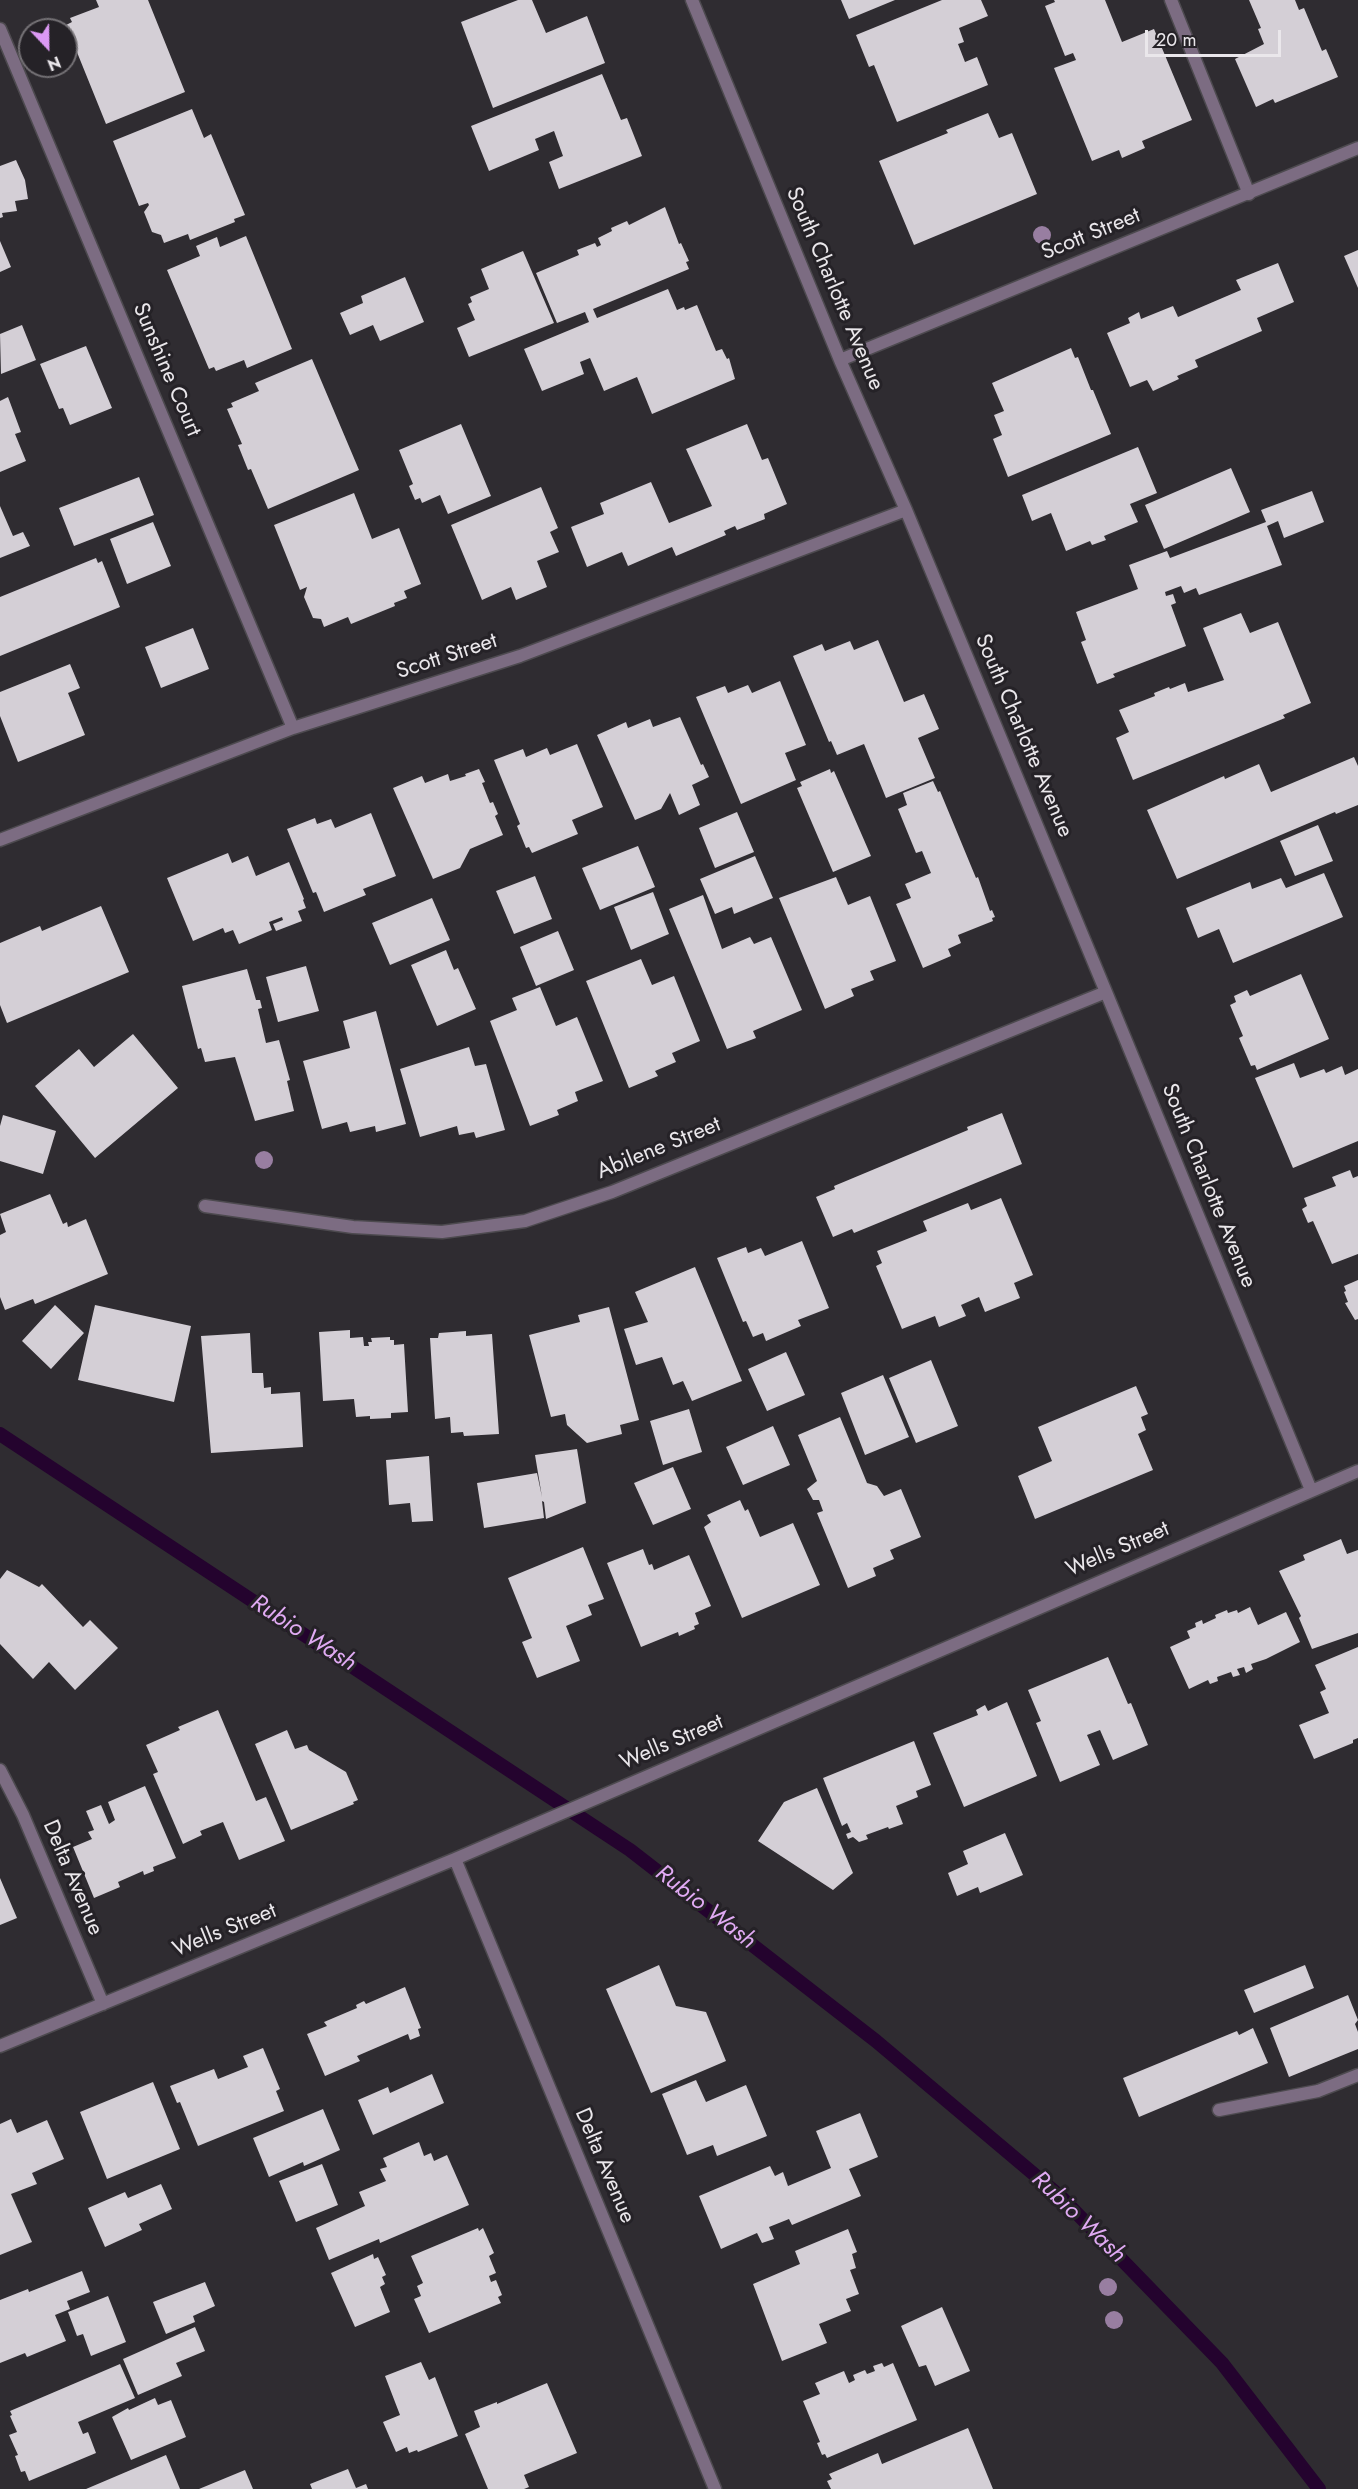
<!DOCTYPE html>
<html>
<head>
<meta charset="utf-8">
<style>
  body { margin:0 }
  #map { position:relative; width:1358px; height:2489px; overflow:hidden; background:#2f2c31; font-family:Jost,sans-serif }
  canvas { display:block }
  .north { position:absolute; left:18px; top:18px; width:60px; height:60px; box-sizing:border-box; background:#252227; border:2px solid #747175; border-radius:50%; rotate:158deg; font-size:16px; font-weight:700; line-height:24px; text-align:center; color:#eae7eb }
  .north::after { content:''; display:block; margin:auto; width:21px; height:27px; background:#dc99f4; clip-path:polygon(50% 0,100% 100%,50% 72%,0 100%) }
  .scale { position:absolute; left:1145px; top:30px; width:136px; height:27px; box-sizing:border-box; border:3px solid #eae7eb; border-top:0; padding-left:8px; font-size:18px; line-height:21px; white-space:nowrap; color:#eae7eb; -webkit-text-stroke:4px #252227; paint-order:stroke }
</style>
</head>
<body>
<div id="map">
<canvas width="1358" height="2489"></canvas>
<div class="north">N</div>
<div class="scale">20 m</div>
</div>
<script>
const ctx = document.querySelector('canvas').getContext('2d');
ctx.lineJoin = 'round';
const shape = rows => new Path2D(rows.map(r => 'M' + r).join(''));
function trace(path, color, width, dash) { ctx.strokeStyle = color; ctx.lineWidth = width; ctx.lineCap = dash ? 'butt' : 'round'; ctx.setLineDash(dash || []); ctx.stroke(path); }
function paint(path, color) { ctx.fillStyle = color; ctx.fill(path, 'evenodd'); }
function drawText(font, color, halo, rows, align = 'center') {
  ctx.font = font + ' Jost,sans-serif'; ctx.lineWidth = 6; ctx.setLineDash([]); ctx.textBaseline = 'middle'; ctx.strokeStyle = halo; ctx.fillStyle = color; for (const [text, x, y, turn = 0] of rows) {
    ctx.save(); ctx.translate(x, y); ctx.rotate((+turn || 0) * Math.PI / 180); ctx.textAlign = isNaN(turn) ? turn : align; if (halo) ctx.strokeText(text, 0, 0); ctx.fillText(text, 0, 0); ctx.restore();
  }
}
trace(shape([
  [0,1434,630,1850,876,2041,1061,2197,1222,2363,1319,2489]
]), '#24032e', 14);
paint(shape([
  [96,0,148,0,185,92,106,124,66,25,72,22,70,18,99,7],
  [518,0,532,0,546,33,587,16,605,63,493,108,461,22],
  [841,0,895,0,849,19],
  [942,0,981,0,988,16,959,28,964,42,958,44,965,62,977,57,988,85,897,122,874,65,869,67,856,35],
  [1054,0,1105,0,1122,42,1154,29,1192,120,1142,141,1145,148,1122,158,1119,150,1092,161,1054,68,1076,60,1073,53,1065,56,1045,6,1055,2],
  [1249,0,1295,0,1299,10,1304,8,1322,51,1326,49,1338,77,1275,103,1273,99,1256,107,1235,59,1264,44,1258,29,1261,28],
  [602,74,621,120,627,118,642,156,559,189,549,162,563,156,554,131,535,139,539,150,489,171,471,126],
  [192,109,204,138,211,134,245,215,234,219,235,222,190,240,188,234,164,243,161,235,152,232,144,212,149,205,148,203,139,206,113,141],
  [988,113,999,138,1012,133,1037,194,914,245,879,161,948,133,946,130],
  [16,160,25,180,28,199,15,201,17,211,2,213,3,217,0,218,0,166],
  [665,207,679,244,681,243,689,261,686,262,689,269,593,309,597,318,668,289,677,310,684,307,685,310,697,305,716,351,722,349,727,359,729,358,735,379,652,414,637,377,604,391,590,358,580,362,584,374,542,391,524,349,589,322,585,312,557,323,536,273,579,255,577,250,595,243,597,247,601,245,598,238,612,231,611,228,627,221,629,225],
  [246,236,292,349,247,368,244,360,216,371,214,367,209,369,167,270,200,256,196,246,217,237,220,247],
  [0,241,11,267,0,272],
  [1358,250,1358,288,1344,256],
  [523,251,554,323,469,357,457,328,475,320,468,304,472,302,470,297,489,289,481,269],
  [1278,263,1294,302,1257,318,1262,331,1195,360,1198,367,1177,376,1179,379,1153,391,1147,380,1130,387,1107,333,1130,323,1128,318,1139,312,1141,319,1173,306,1178,317,1241,290,1236,280],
  [405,277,424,322,380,341,373,325,350,335,340,313,363,303,361,296],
  [22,325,36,360,1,374,0,334],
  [86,346,112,408,70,425,63,408,59,409,40,364],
  [1071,348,1075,358,1078,357,1091,390,1093,390,1111,434,1008,477,993,439,1002,435,994,415,1004,411,992,383],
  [312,359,359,470,268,509,251,469,248,470,238,445,242,444,227,409,233,407,231,403,259,391,255,383],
  [8,397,21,432,15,434,26,461,0,472,0,401],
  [461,424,491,496,448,514,440,495,422,503,420,498,415,500,409,486,413,484,399,450],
  [747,424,762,460,768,458,787,504,764,514,765,519,737,530,735,526,724,531,726,535,676,556,672,547,628,566,622,552,587,567,571,527,604,514,600,503,651,482,669,523,712,506,686,449],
  [1138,447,1157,493,1130,504,1138,522,1104,536,1106,540,1092,545,1090,541,1066,551,1051,513,1032,521,1022,495],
  [1231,468,1250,512,1164,549,1145,505],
  [139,477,154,515,74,546,59,508],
  [541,487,558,528,550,532,559,552,537,561,547,587,516,600,511,587,482,600,451,525],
  [1312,491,1324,522,1284,538,1278,521,1267,526,1282,565,1199,595,1196,588,1184,593,1181,586,1165,592,1166,596,1173,594,1176,603,1171,605,1186,646,1113,674,1115,677,1097,684,1081,642,1086,640,1076,612,1138,589,1129,565,1167,551,1170,558,1266,522,1261,510],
  [354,493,372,539,399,528,421,584,404,591,407,598,394,603,395,606,351,624,348,617,324,627,321,619,313,618,304,597,307,587,300,590,274,525],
  [0,506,13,536,23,532,30,546,0,558],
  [153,522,171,566,127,584,110,539],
  [96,558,98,563,102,561,120,607,0,656,0,597],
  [1241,613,1250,633,1278,622,1311,703,1283,715,1285,718,1133,780,1116,738,1129,732,1119,710,1155,696,1154,693,1169,687,1170,689,1185,683,1188,692,1224,680,1203,628],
  [193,628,209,669,161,688,145,647],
  [878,640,904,702,924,694,939,729,918,738,935,778,886,798,864,744,837,755,831,741,829,742,793,656,822,644,825,651,850,641,854,650],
  [70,664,80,688,68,693,85,735,18,762,0,716,0,692],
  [780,681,806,745,785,753,796,780,741,804,696,697,725,686,728,693,748,685,752,693],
  [680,717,701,765,703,764,709,777,692,785,700,805,679,815,670,793,661,809,635,820,597,735,626,722,628,728,650,719,653,727],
  [577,744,603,807,572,820,578,834,532,853,529,847,526,848,517,826,520,824,494,760,523,749,526,757,547,748,550,755],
  [1354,757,1358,766,1358,805,1336,814,1335,812,1177,879,1147,810,1224,776,1225,779,1259,764,1271,792],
  [479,769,485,782,482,783,490,803,493,802,498,814,495,816,503,835,470,849,460,868,433,879,393,788,422,776,425,783,448,774,450,781,466,776,465,774],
  [830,769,831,773,834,771,871,856,833,872,797,788,802,786,800,782],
  [933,781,938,792,940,791,976,878,978,877,990,911,992,910,995,917,992,918,993,921,958,935,961,943,948,949,951,956,923,968,896,904,911,898,905,884,931,873,922,851,916,853,898,809,907,805,903,793],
  [737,812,754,852,715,868,699,828],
  [371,813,396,876,363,889,366,895,324,912,316,892,313,893,287,829,315,818,317,824,331,819,335,828],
  [1318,825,1333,861,1295,876,1280,841],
  [638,846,655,887,600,910,582,868],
  [228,853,232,863,248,856,256,876,289,862,304,899,303,900,306,908,298,911,302,921,276,931,273,924,283,920,282,917,269,922,272,930,239,944,233,930,225,933,223,928,193,941,167,878],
  [755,856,773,898,734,914,732,907,715,914,700,879],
  [1324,873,1343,917,1233,963,1219,929,1198,938,1186,908,1250,882,1252,889,1281,878,1286,888],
  [535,876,552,919,514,934,496,891],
  [836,877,848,905,870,896,896,961,870,971,874,980,851,989,854,996,825,1009,779,898],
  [653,892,669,934,631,950,614,907],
  [703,895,722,949,750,937,754,944,771,937,802,1010,753,1031,756,1038,727,1049,669,909],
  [432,898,450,940,390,965,372,923],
  [101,906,129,972,7,1023,0,1005,0,943,40,926,42,931],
  [558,931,574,970,536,986,520,947],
  [446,950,454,970,458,968,476,1009,437,1026,411,965],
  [641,959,652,985,674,976,700,1041,672,1053,676,1062,655,1071,658,1076,629,1088,586,981],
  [306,966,319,1011,278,1022,266,977],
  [247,969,256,1000,260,1000,262,1008,258,1009,266,1043,279,1040,290,1080,287,1081,294,1111,255,1121,235,1057,205,1062,201,1048,198,1049,182,986],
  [1301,974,1329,1039,1257,1070,1255,1065,1251,1066,1239,1038,1243,1036,1230,1005,1236,1002,1234,996,1247,990,1250,996],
  [540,987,556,1026,577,1017,603,1081,575,1092,578,1101,557,1110,559,1115,530,1126,490,1021,517,1010,512,998],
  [376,1011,406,1124,376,1132,375,1126,350,1132,347,1122,322,1129,303,1061,350,1048,343,1021],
  [133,1034,178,1088,95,1158,35,1086,79,1049,94,1067],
  [469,1047,475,1066,486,1064,505,1130,476,1138,474,1132,459,1135,457,1126,420,1137,400,1069],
  [1294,1063,1300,1078,1324,1069,1326,1073,1342,1066,1345,1075,1358,1069,1358,1141,1293,1168,1255,1078],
  [1002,1113,1022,1164,854,1233,852,1229,833,1237,816,1197,835,1189,834,1186,968,1130,967,1127],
  [3,1115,56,1131,43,1174,0,1161,0,1126],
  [1350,1170,1353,1178,1358,1176,1358,1254,1332,1264,1313,1221,1308,1223,1302,1209,1307,1206,1304,1198,1336,1186,1332,1177],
  [50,1194,63,1224,67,1222,68,1227,86,1219,108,1274,35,1304,33,1299,5,1310,0,1297,0,1235,6,1232,0,1214],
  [1001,1198,1033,1275,1014,1283,1020,1298,985,1312,979,1297,961,1305,966,1316,939,1327,935,1316,902,1329,876,1266,882,1263,877,1251,927,1231,923,1221,968,1203,971,1210],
  [802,1241,829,1308,798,1320,801,1326,766,1341,763,1333,753,1337,746,1321,743,1322,717,1258,746,1247,748,1253,761,1248,765,1256],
  [695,1267,742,1381,692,1401,683,1381,673,1385,662,1357,636,1365,624,1329,648,1322,635,1292],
  [1358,1280,1358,1319,1355,1320,1345,1303,1348,1302,1344,1292,1346,1291,1344,1286],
  [55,1305,84,1333,51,1369,22,1341],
  [95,1305,191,1326,174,1402,78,1380],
  [609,1307,639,1420,620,1425,622,1434,587,1443,567,1425,565,1414,551,1417,529,1335,580,1322,578,1315],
  [350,1330,350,1338,363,1337,364,1346,369,1346,368,1342,372,1342,371,1338,390,1337,390,1340,394,1340,394,1345,404,1344,408,1412,391,1413,391,1418,370,1419,370,1416,356,1417,354,1399,323,1401,319,1332],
  [466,1331,466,1336,492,1334,499,1434,464,1436,463,1432,451,1433,450,1417,435,1419,430,1338,438,1338,439,1333],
  [250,1333,252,1373,263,1373,264,1388,271,1387,271,1394,300,1392,303,1447,211,1453,201,1336],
  [786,1352,805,1395,767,1411,748,1369],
  [931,1360,958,1426,916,1443,889,1378],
  [883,1375,909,1437,865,1455,841,1393],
  [1136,1386,1148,1414,1141,1417,1146,1430,1138,1434,1153,1470,1035,1519,1018,1476,1052,1461,1038,1427],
  [689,1409,702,1452,663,1465,650,1421],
  [840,1417,867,1483,877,1486,884,1496,901,1489,921,1537,890,1550,894,1559,873,1568,876,1576,848,1588,817,1513,823,1511,819,1500,813,1500,807,1489,817,1481,798,1435],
  [773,1426,790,1465,743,1485,726,1447],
  [577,1449,586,1503,546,1519,544,1502,542,1501,544,1518,484,1528,477,1483,537,1473,542,1497,535,1455],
  [429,1456,433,1521,412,1522,410,1503,389,1505,386,1460],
  [673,1467,691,1509,653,1525,634,1483],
  [740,1500,745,1511,748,1509,760,1537,793,1523,820,1585,742,1618,704,1527,711,1522,707,1515],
  [1341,1539,1347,1554,1358,1550,1358,1633,1312,1649,1299,1618,1301,1616,1279,1571,1305,1560,1303,1555],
  [583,1547,604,1599,588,1605,592,1615,566,1626,580,1661,537,1678,522,1642,532,1638,508,1578],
  [643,1549,649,1565,652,1564,654,1570,689,1555,711,1606,695,1613,699,1624,694,1626,695,1629,679,1636,678,1632,641,1647,607,1563],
  [7,1570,39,1587,42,1584,83,1627,90,1620,118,1648,75,1690,49,1662,33,1679,0,1644,0,1579],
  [1250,1607,1258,1625,1286,1612,1300,1642,1266,1659,1251,1664,1253,1669,1246,1673,1244,1667,1237,1669,1240,1675,1233,1677,1231,1672,1217,1677,1218,1681,1210,1684,1208,1680,1189,1689,1170,1647,1190,1638,1187,1631,1196,1627,1195,1623,1202,1620,1203,1624,1216,1618,1215,1615,1227,1610,1228,1613,1237,1610,1238,1613],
  [1358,1647,1358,1738,1353,1740,1353,1743,1314,1759,1299,1725,1329,1713,1320,1692,1326,1689,1315,1665],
  [1108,1657,1128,1704,1131,1703,1148,1745,1113,1760,1100,1730,1087,1735,1100,1765,1060,1782,1036,1723,1041,1721,1028,1690],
  [1007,1702,1037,1776,964,1807,933,1733,978,1715,976,1710,985,1705,988,1711],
  [218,1710,256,1801,266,1797,285,1841,239,1860,223,1822,200,1831,202,1835,183,1844,153,1774,158,1772,146,1745,180,1730,178,1727],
  [287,1730,295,1749,307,1745,309,1750,346,1772,358,1800,353,1802,354,1804,291,1830,255,1744],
  [914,1741,931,1785,916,1791,918,1797,896,1806,903,1824,889,1829,888,1827,866,1835,868,1839,859,1842,853,1837,848,1839,846,1834,851,1832,847,1823,842,1826,823,1778],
  [145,1786,176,1858,153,1867,154,1871,144,1875,143,1871,118,1882,120,1887,94,1898,73,1847,92,1839,88,1832,94,1830,86,1811,101,1805,109,1824,115,1820,108,1802],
  [817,1788,853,1873,833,1890,758,1841,784,1802],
  [1005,1833,1023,1875,980,1893,978,1887,957,1896,948,1873,968,1864,963,1851],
  [0,1878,17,1918,0,1925],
  [659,1965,676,2006,706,2012,726,2061,651,2093,606,1989],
  [1305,1965,1314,1988,1254,2013,1244,1990],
  [405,1987,421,2028,418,2029,420,2036,410,2040,408,2034,357,2056,360,2061,325,2076,307,2034,327,2026,324,2022,357,2008,356,2005,364,2001,366,2004],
  [1348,1995,1358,2020,1355,2024,1358,2032,1358,2049,1289,2077,1270,2028],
  [1253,2028,1268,2063,1139,2117,1123,2078,1237,2031,1239,2035],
  [263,2048,280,2089,276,2091,284,2111,198,2146,180,2102,177,2103,170,2086,214,2069,218,2079,248,2067,243,2056],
  [432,2074,444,2103,373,2135,358,2100,388,2087,390,2093],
  [696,2080,706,2102,746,2085,767,2136,717,2156,713,2145,687,2155,662,2094],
  [153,2082,180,2149,107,2179,80,2112],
  [323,2109,340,2150,304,2166,303,2162,269,2177,253,2138],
  [860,2113,878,2157,849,2169,861,2196,792,2225,789,2219,769,2227,774,2239,762,2243,757,2233,721,2249,699,2196,770,2166,775,2176,783,2172,788,2186,831,2168,816,2131],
  [11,2119,17,2133,47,2120,64,2159,32,2173,37,2184,11,2194,32,2242,0,2255,0,2124],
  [419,2142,424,2156,431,2153,434,2161,447,2155,469,2205,380,2243,379,2239,329,2260,316,2228,365,2206,359,2192,386,2181,380,2169,387,2167,383,2158],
  [322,2164,338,2205,296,2222,279,2181],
  [161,2184,172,2209,139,2224,142,2230,105,2247,88,2208,125,2192,128,2198],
  [478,2228,479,2231,483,2228,494,2253,489,2256,496,2273,489,2276,491,2282,496,2280,502,2295,498,2297,501,2303,429,2333,414,2299,421,2296,417,2286,423,2283,411,2256],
  [848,2229,857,2252,852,2254,856,2268,850,2270,859,2294,846,2299,851,2311,819,2324,827,2343,782,2361,753,2284,800,2264,795,2251],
  [373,2254,374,2259,378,2257,386,2275,382,2277,385,2284,380,2287,390,2312,355,2327,331,2273],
  [82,2271,90,2292,67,2301,70,2309,55,2315,66,2341,27,2357,25,2353,0,2363,0,2300,28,2289,29,2292],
  [205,2282,215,2306,193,2316,195,2322,166,2334,153,2302],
  [108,2296,126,2342,91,2356,83,2334,77,2336,68,2312],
  [942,2307,970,2371,935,2386,926,2365,919,2367,901,2326],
  [195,2327,205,2351,176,2363,182,2376,138,2395,123,2359],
  [421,2362,429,2380,435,2377,458,2436,418,2452,417,2450,409,2453,407,2447,396,2452,383,2422,400,2415,385,2376],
  [882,2363,884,2367,893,2363,917,2420,827,2458,825,2454,822,2455,817,2443,820,2442,803,2401,820,2394,815,2383,844,2371,849,2383,855,2380,853,2375,865,2370,867,2374,875,2371,873,2366],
  [120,2364,135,2398,78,2422,83,2434,88,2432,96,2453,29,2481,25,2471,21,2472,15,2456,18,2455,9,2435,17,2432,10,2416,12,2415,10,2411],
  [547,2383,577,2453,524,2475,529,2487,524,2489,488,2489,465,2434,480,2427,474,2411,497,2402,497,2404],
  [155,2398,158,2405,171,2400,186,2437,131,2460,112,2417,128,2408,129,2410],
  [968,2428,993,2489,831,2489,827,2481,832,2479,829,2474,878,2453,882,2464],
  [166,2455,180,2489,86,2489],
  [348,2469,356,2488,366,2484,368,2489,312,2489,310,2484],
  [245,2470,253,2489,199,2489]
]), '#d4cfd6');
const service = shape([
  [1171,0,1249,194],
  [1219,2110,1318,2091,1358,2075]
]);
const minor = shape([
  [692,0,840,360,906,510,1106,992,1311,1490],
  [0,29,293,728],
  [840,360,1358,148],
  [0,840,293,728,520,656,906,510],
  [205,1206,353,1227,442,1232,525,1221,612,1192,1106,992],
  [0,1770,23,1815,103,2004],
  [455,1859,715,2489],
  [0,2046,455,1859,1358,1471]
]);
trace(service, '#4d4a4f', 15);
trace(minor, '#4d4a4f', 15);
trace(service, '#7c6c82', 12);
trace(minor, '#7c6c82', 12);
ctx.fillStyle = '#987ea1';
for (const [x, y] of [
  [1042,235],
  [264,1160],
  [1108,2287],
  [1114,2320]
]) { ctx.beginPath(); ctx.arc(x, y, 9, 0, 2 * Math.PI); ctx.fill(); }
drawText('22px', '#eae7eb', '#252227', [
  ["Scott Street",1091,235,-22],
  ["South Charlotte Avenue",834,289,67],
  ["Sunshine Court",166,370,67],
  ["Scott Street",447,657,-18],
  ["South Charlotte Avenue",1023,736,67],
  ["Abilene Street",659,1149,-22],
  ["South Charlotte Avenue",1208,1186,68],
  ["Wells Street",1118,1550,-23],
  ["Wells Street",672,1743,-23],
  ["Delta Avenue",72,1878,67],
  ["Wells Street",225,1931,-22],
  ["Delta Avenue",604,2166,67]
]);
drawText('italic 24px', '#e0aaf3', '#252227', [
  ["Rubio Wash",303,1634,33],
  ["Rubio Wash",705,1908,38],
  ["Rubio Wash",1078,2218,44]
]);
</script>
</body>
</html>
